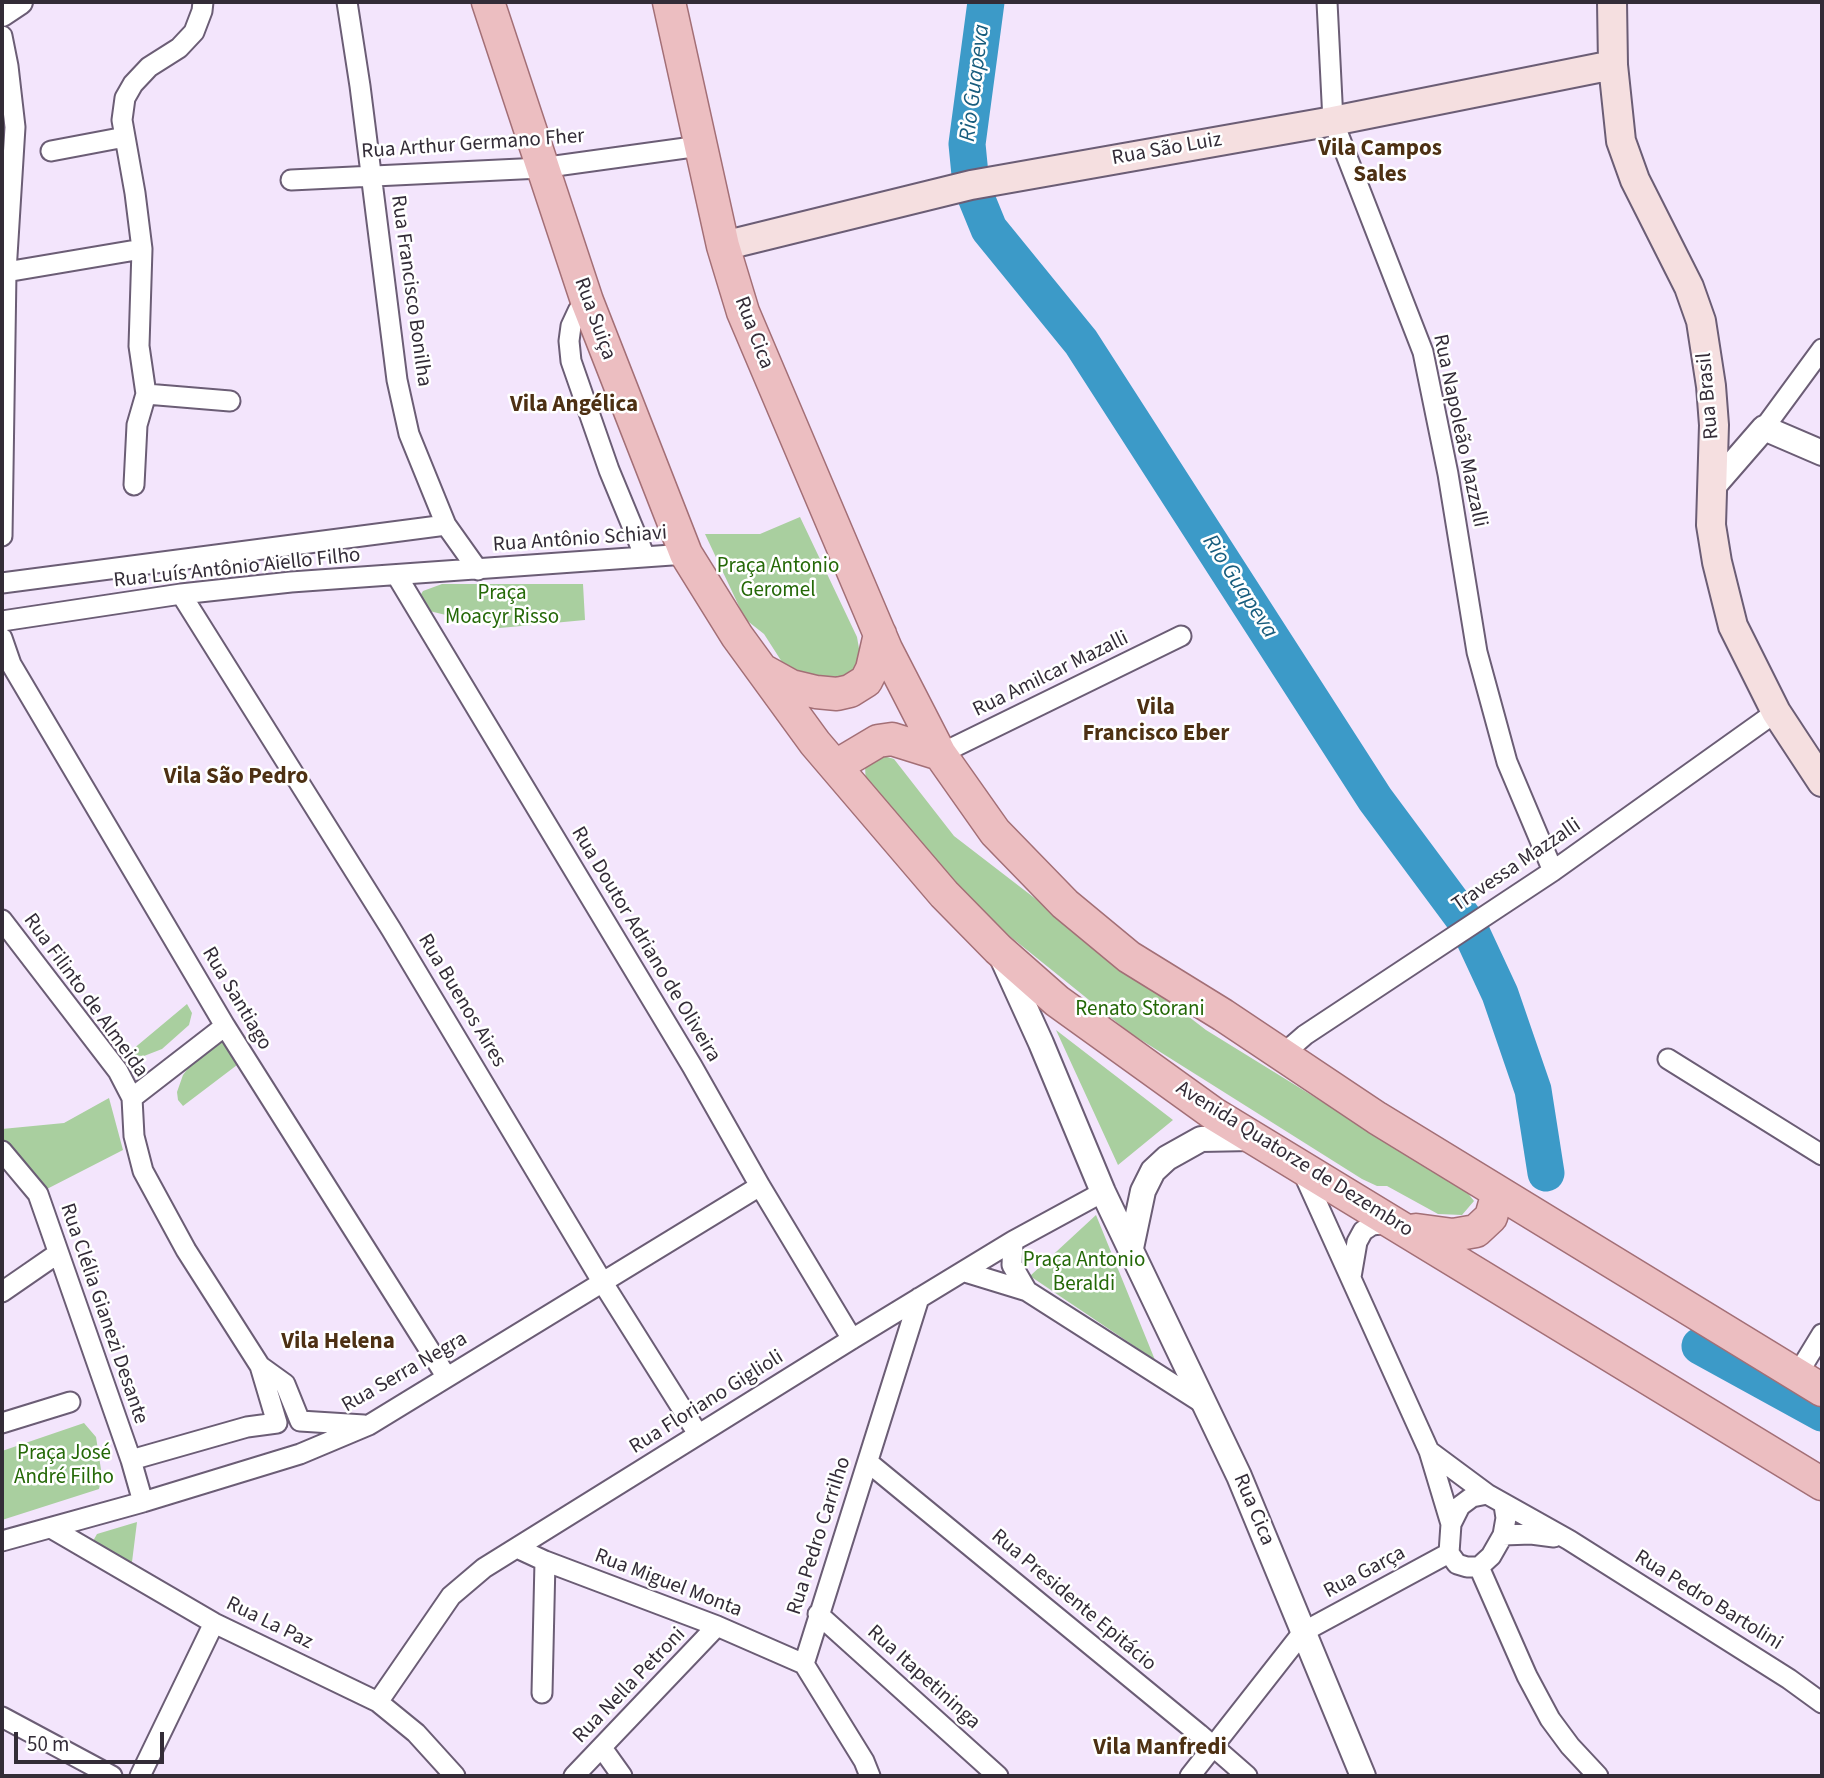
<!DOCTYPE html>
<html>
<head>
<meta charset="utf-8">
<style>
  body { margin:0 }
  #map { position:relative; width:1824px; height:1778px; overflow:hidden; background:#f3e5fc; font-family:"Source Sans 3",sans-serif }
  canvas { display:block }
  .frame { position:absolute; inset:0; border:4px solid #332c37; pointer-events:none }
  .scale { position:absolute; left:14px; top:1732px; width:150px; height:32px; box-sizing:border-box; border:4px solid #332c37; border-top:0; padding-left:9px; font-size:21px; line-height:24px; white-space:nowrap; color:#332c37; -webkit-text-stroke:5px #fff; paint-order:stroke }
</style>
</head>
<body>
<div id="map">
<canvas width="1824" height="1778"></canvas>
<div class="frame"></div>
<div class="scale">50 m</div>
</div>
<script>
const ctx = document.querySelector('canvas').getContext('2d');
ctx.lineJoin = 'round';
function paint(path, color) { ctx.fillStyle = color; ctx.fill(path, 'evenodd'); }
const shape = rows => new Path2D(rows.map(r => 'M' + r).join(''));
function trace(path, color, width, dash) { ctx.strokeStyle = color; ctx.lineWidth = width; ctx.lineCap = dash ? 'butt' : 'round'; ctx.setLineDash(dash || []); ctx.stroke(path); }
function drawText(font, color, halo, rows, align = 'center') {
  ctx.font = font + ' "Source Sans 3",sans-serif'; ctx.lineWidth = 5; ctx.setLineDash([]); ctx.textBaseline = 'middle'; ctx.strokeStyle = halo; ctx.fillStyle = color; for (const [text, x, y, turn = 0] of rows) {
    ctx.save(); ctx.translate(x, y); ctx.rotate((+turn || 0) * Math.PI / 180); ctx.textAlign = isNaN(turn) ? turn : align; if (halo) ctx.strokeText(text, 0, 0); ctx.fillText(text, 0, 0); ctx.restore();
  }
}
paint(shape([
  [800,517,857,637,860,654,855,673,829,681,800,672,782,662,764,634,745,619,705,534,760,534],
  [442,584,583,584,585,620,500,628,421,609,418,599,423,591],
  [877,754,894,759,954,836,1206,1030,1402,1151,1460,1183,1474,1201,1462,1215,1438,1214,1387,1186,1377,1186,1362,1179,1130,1033,981,913,866,786,865,766],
  [187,1004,192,1013,189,1025,162,1049,144,1056,126,1055],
  [1056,1030,1173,1120,1118,1165],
  [219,1036,241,1062,183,1106,178,1100,177,1092,183,1075,194,1060],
  [109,1098,123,1150,43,1191,2,1144,2,1129,64,1123],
  [1096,1215,1155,1360,1030,1276],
  [84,1423,96,1437,102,1476,99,1489,2,1520,2,1451],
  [137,1522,131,1570,95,1548,93,1541,97,1534]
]), '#a9cf9f');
trace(shape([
  [986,2,967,144,971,185,989,229,1081,342,1375,799,1467,923,1500,994,1533,1090,1546,1173],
  [1700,1346,1822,1413]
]), '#3c9ac8', 37);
const minor = shape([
  [203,2,202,11,194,32,179,48,149,67,133,84,125,98,122,120,135,193,142,249,139,346,146,394,230,401],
  [347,2,360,86,397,380,409,434,446,525,478,570],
  [1327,2,1333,121,1423,352,1448,474,1477,652,1507,762,1553,871],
  [2,36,8,66],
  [2,66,8,66,15,127,6,272,2,536],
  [51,151,125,137],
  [291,180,541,168,700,146],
  [6,272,142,249],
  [587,301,578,311,571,326,569,341,571,361,609,470,645,557],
  [1764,428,1822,349],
  [134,485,137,425,146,394],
  [397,576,692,1066,760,1186,852,1339],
  [2,583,446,525],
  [181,594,391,929,603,1283,698,1434],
  [2,621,181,594,291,582,686,554],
  [2,638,11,664,225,1026,446,1376],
  [940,754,1181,636],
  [2,920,118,1071,132,1098],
  [1282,1055,1305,1035,1553,871,1776,712],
  [1668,1059,1822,1155],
  [2,1151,38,1194,131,1460,143,1502],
  [1301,1168,1429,1451,1451,1524],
  [1013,1241,1012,1265,1027,1291],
  [965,1272,1027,1291,1204,1404],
  [1351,1277,1357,1242,1363,1231,1372,1225,1381,1224,1395,1227],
  [2,1292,57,1254],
  [260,1366,285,1384,300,1421,364,1425],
  [1797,1375,1822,1334],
  [2,1423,70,1402],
  [1429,1451,1487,1494],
  [131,1460,247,1427,277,1423,260,1366,186,1250,143,1171,134,1136,132,1098,225,1026],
  [869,1463,1199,1734,1247,1776],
  [1504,1505,1506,1518,1503,1535,1491,1556,1479,1567,1467,1567,1457,1564,1449,1553,1451,1524,1460,1506,1472,1497,1487,1494,1569,1540,1789,1679,1822,1703],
  [51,1528,214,1623,378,1702,416,1733,455,1776],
  [1503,1535,1531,1534,1554,1537],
  [2,1541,143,1502,300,1454,369,1425,760,1186],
  [517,1548,545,1561,717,1626,804,1664],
  [1479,1567,1527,1676,1550,1719,1570,1746,1598,1776],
  [818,1614,998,1776],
  [542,1693,545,1561],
  [378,1702,451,1596,484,1568,852,1339,1013,1241,1103,1192],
  [2,1717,112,1776],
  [602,1748,622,1776],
  [140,1776,214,1623],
  [574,1776,717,1626],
  [870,1776,864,1761,804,1664,919,1298],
  [1190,1776,1303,1632,1449,1553]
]);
const tertiary = shape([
  [2,14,20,2],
  [1711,489,1764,428,1822,453],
  [1000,953,1041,1043,1103,1192,1239,1476,1363,1776],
  [1131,1248,1143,1191,1153,1171,1167,1158,1201,1139,1251,1138]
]);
const secondary = shape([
  [1612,2,1613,65,1621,141,1635,180,1689,287,1701,321,1711,386,1714,425,1711,525,1717,562,1733,626,1776,712,1822,782],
  [723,246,971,185,1333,121,1613,65]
]);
const primary = shape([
  [488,2,587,301,686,554,737,636,815,743,944,894,998,949,1057,1001,1214,1114,1822,1484],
  [669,2,723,246,743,312,886,649,940,754,995,832,1065,904,1129,957,1223,1015,1377,1118,1822,1390],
  [764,671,791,686,816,692,837,694,850,691,866,681,872,669,880,634],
  [836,766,878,741,892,739,940,754],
  [1416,1230,1453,1235,1476,1231,1491,1217,1498,1192]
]);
trace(minor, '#6b5d75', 23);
trace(tertiary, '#6b5d75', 28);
trace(secondary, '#6b5d75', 32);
trace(primary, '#a36f76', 35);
trace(minor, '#fff', 19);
trace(tertiary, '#fff', 24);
trace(secondary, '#f5dfe0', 28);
trace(primary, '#ecbec1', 32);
drawText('21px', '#332c37', '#fff', [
  ["Rua Arthur Germano Fher",473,145,-4],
  ["Rua São Luiz",1167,150,-10],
  ["Rua Francisco Bonilha",410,291,82],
  ["Rua Suiça",594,319,70],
  ["Rua Cica",753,333,69],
  ["Rua Brasil",1709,396,-95],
  ["Rua Napoleão Mazzalli",1459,431,78],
  ["Rua Antônio Schiavi",580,540,-4],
  ["Rua Luís Antônio Aiello Filho",237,569,-6],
  ["Rua Amilcar Mazalli",1051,675,-26],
  ["Travessa Mazzalli",1517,866,-34],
  ["Rua Doutor Adriano de Oliveira",645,945,59],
  ["Rua Filinto de Almeida",85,996,54],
  ["Rua Santiago",236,999,59],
  ["Rua Buenos Aires",461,1001,59],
  ["Avenida Quatorze de Dezembro",1294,1160,32],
  ["Rua Clélia Gianezi Desante",103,1314,71],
  ["Rua Serra Negra",405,1373,-30],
  ["Rua Floriano Giglioli",707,1403,-32],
  ["Rua Cica",1253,1510,67],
  ["Rua Pedro Carrilho",820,1536,-72],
  ["Rua Garça",1365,1573,-28],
  ["Rua Miguel Monta",668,1584,21],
  ["Rua Presidente Epitácio",1073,1601,40],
  ["Rua Pedro Bartolini",1708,1601,32],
  ["Rua La Paz",269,1624,26],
  ["Rua Itapetininga",923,1678,42],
  ["Rua Nella Petroni",630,1686,-46]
]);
drawText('21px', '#246807', '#fff', [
  ["Praça Antonio",778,567],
  ["Geromel",778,591],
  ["Praça",502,594],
  ["Moacyr Risso",502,618],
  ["Renato Storani",1140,1010],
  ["Praça Antonio",1084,1261],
  ["Beraldi",1084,1285],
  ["Praça José",64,1454],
  ["André Filho",64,1478]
]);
drawText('italic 23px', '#185d7e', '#fff', [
  ["Rio Guapeva",976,83,-83],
  ["Rio Guapeva",1239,587,57]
]);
drawText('bold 23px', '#4d3013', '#fff', [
  ["Vila Campos",1380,150],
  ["Sales",1380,176],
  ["Vila Angélica",574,406],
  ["Vila",1156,709],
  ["Francisco Eber",1156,735],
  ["Vila São Pedro",236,778],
  ["Vila Helena",338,1343],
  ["Vila Manfredi",1160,1749]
]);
</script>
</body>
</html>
